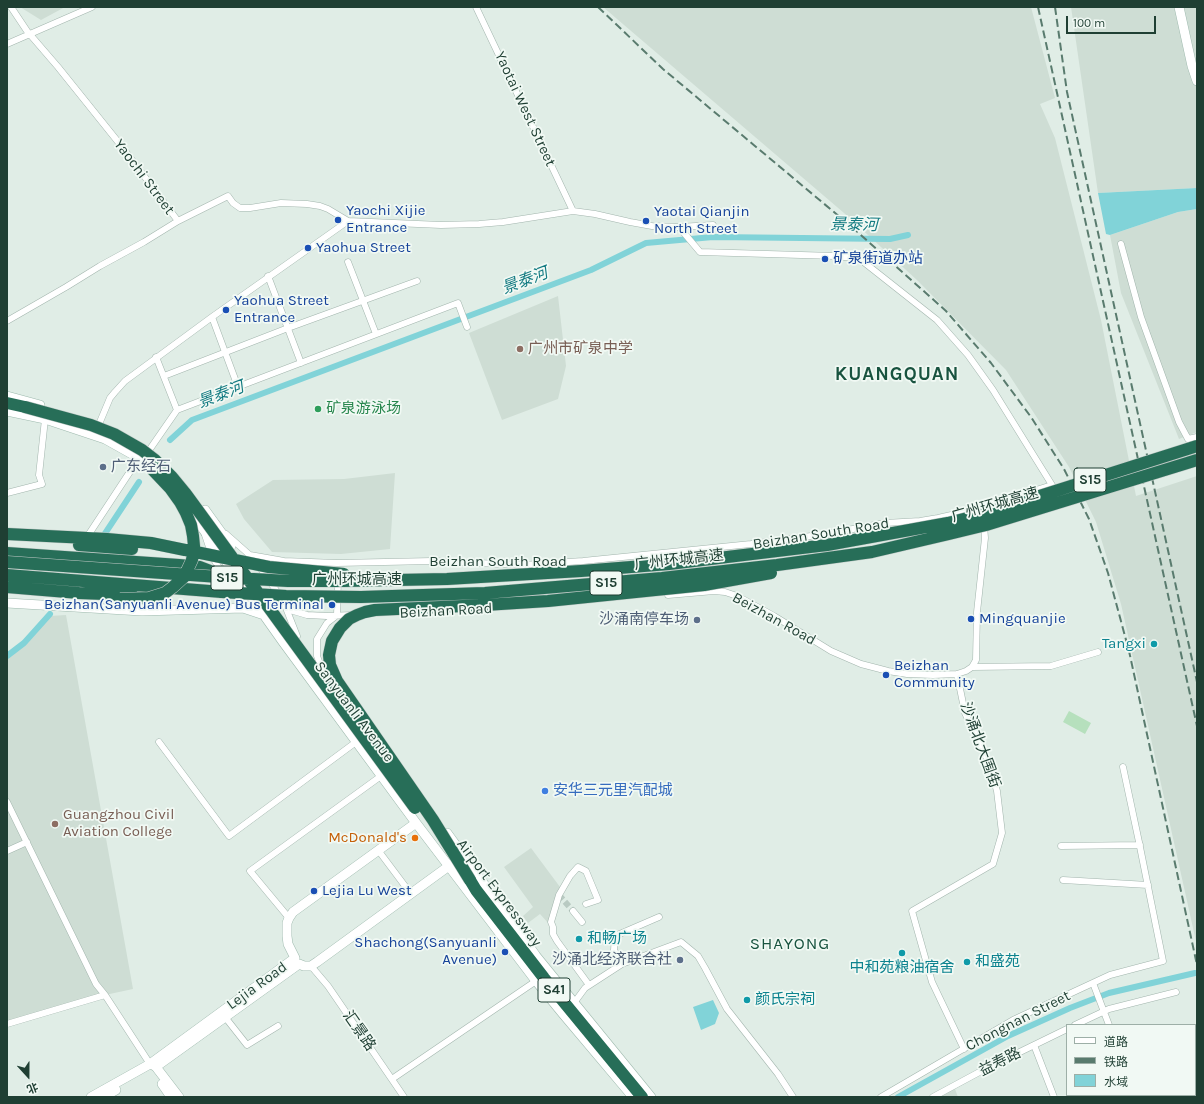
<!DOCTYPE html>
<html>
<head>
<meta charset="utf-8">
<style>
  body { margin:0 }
  #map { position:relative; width:1204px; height:1104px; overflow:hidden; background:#e0ede6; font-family:Karla,"Noto Sans SC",sans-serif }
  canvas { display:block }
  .frame { position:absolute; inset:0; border:8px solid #1f3f33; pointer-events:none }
  .legend { position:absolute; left:1066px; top:1024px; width:130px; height:72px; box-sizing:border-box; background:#f1f9f4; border:1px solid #9dafa7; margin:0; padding:5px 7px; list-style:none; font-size:12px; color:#1f3f33 }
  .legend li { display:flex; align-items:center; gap:8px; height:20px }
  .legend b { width:20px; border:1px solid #9dafa7 }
  .north { position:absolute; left:8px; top:1056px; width:40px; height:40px; -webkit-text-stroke:3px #f1f9f4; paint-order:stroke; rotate:159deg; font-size:11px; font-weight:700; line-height:16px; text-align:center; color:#1f3f33 }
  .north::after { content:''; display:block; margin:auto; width:14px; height:18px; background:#1f3f33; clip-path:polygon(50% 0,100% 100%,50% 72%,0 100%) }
  .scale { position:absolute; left:1066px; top:16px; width:90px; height:18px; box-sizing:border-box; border:2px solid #1f3f33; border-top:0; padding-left:5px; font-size:12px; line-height:14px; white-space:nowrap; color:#1f3f33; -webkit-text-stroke:3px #f1f9f4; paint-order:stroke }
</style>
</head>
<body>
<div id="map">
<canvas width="1204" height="1104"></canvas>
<div class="frame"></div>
<ul class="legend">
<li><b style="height:5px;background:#fff"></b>道路</li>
<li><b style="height:5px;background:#597b6e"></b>铁路</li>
<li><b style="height:11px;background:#81d3d8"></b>水域</li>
</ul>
<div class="north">北</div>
<div class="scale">100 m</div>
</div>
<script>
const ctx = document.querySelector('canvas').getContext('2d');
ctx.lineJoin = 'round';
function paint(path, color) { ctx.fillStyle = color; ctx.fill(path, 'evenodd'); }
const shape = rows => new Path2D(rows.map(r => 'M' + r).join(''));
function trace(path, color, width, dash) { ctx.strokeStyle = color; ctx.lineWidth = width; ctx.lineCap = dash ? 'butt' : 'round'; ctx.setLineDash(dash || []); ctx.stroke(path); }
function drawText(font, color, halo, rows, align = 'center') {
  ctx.font = font + ' Karla,"Noto Sans SC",sans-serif'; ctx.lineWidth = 3.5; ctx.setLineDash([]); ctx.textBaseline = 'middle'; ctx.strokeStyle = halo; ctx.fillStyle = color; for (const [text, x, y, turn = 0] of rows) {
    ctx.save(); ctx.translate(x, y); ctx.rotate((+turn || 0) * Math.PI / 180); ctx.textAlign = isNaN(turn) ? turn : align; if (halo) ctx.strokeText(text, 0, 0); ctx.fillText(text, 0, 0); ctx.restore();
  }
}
paint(shape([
  [20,7,65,7,41,20],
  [603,7,1031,7,1055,98,1040,104,1055,138,1101,320,1136,496,1197,476,1197,946,1121,604,1096,522,1069,467,1006,370,918,281,844,213],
  [1071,7,1197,7,1197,188,1098,193],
  [1197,209,1197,432,1179,439,1121,293,1110,235,1178,212],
  [558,296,566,366,558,399,502,420,469,333],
  [395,473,390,549,341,554,272,552,244,519,236,504,273,480,344,479],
  [66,615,133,989,105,995,7,1024,7,659,24,644,50,616],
  [531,848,560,887,549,924,540,914,528,923,523,916,533,907,504,867],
  [955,1089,958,1097,939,1097]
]), '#ceddd4');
paint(shape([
  [1069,711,1091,723,1085,734,1063,722]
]), '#b6e0bd');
paint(shape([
  [1197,188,1197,209,1178,212,1110,235,1106,234,1098,193],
  [713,1000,719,1013,715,1024,701,1030,693,1007]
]), '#81d3d8');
trace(shape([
  [170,440,192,420,591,270,646,243,713,237,890,239,908,235],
  [104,535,139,482],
  [7,656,24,643,50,614],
  [898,1097,1008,1036,1070,1008,1109,993,1195,973]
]), '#81d3d8', 6);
trace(shape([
  [559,895,573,911]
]), '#b9cac2', 6, [6, 3]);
const street = shape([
  [11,7,27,31,58,67,123,148,178,221,228,196,233,203,240,208,250,208,281,203,307,204,320,206,328,209,348,221,441,225,479,224,503,222,573,211,595,214,630,222,652,226,679,227,713,225],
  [476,7,573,211],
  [7,44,92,7],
  [1121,244,1141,317,1179,422,1188,439,1197,437],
  [348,262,376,334],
  [268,276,301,363],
  [212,317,238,387],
  [7,321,66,287,100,266,144,242,178,221],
  [156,357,177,410],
  [164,376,288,328,417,281],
  [97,429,110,398,115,392,125,381,212,317,348,221],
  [150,449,177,410,458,303,467,327],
  [7,493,42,484,39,475,45,419],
  [89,534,139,458],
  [226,534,252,557],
  [205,535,212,556,219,568,242,599,247,604,254,609],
  [250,555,284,561,337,563,432,561,523,565,583,561,751,544,826,534,885,523,920,521,938,518,969,511,1052,485,993,390,968,355,937,320,861,260,854,258,835,256,700,252,679,227],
  [259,566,280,596],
  [668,595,714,591,725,592,737,596,774,616,831,651,861,664,888,671,907,674,933,675,957,674,966,671,972,667,976,660,977,612,985,538,984,525],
  [286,606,290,610,307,615,327,616,352,615],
  [286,608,297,636],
  [337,615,338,579],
  [972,667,1051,666,1098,652],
  [323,672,317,656,317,639,327,623,336,616],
  [957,674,965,713,989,763,997,791,1002,833,993,864,912,911,932,982,964,1049],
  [159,742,229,836,356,742],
  [7,802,96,984,105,995,150,1064],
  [1061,846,1140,845],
  [378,850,411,894],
  [7,851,27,842],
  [1063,880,1148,885],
  [586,904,598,900,586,871,578,867,570,876,559,895,551,922,553,927,553,934,557,941,589,985],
  [573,911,582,922],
  [289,918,250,871,381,776],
  [622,964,614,950,615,936,659,917],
  [311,966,328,986,404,1097],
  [1093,983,1109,1025],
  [574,1003,585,988,622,964,681,942,698,956,705,968,727,1009,778,1074,793,1097],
  [225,1017,247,1045,278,1026],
  [7,1024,105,995],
  [1075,1025,1109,1009,1176,992],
  [1034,1045,1054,1097],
  [392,1079,536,981],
  [1127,1095,1128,1097],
  [1138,1095,1138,1097],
  [881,1097,1013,1020,1110,975,1163,961,1139,842,1123,767],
  [933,1097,985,1069,1067,1029],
  [1070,1097,1076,1095]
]);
const secondary = shape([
  [1179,7,1192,66,1197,81],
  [7,396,40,405],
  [7,411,45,419,105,439,139,458,156,471],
  [186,505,283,642,416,823,536,981,563,1014,633,1097],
  [205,510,231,546],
  [7,603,142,611,243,608,264,615],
  [447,833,536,956,651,1097],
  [151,1064,156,1067,179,1097],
  [157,1066,299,964,304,966,311,966,317,962,453,863],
  [162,1084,171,1097],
  [91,1097,150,1064,295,958,288,944,287,936,287,923,289,918,293,912,416,823],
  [103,1097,116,1090]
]);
const highway = shape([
  [7,403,25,407],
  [7,534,107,539,151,543,185,550],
  [79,545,132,549],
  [7,553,179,565,200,567,221,575],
  [7,575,222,592],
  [7,587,79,593,132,595],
  [470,880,476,890,544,978,642,1097]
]);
trace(street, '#a2b5ad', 7);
trace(secondary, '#9db9ad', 10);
trace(highway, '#c0c9c6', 13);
trace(street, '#fff', 6);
trace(secondary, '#fff', 9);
trace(highway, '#276e58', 12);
trace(shape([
  [598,7,663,69,853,228,946,311,991,363,1031,417,1064,469,1089,519,1108,573,1129,651,1197,965],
  [1038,7,1197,726],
  [1055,7,1067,92,1197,682]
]), '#597b6e', 2, [8, 4]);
const highwayBridge = shape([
  [25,407,91,425,114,434,142,450,155,460,172,477,186,494,415,808],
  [186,550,269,567,344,574],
  [7,562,219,577,288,581,343,581,447,579,581,571,669,564,827,545,948,523,983,514,1197,446],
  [222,592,286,596,361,597,485,593,662,578,777,565,872,552,949,534,986,525,1197,460],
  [120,599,149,598,165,593,173,587,184,577,192,560,194,546,193,536,191,525,186,513,180,502,170,488,151,468],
  [470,880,433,820,337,681,330,665,329,655,332,641,340,628,349,619,357,615,365,612,375,610,485,605,548,601,704,585,771,573]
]);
trace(highwayBridge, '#c0c9c6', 13, []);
trace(highwayBridge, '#276e58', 12);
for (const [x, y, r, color] of [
  [338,220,4,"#1a4fb4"],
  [646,221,4,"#1a4fb4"],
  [308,248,4,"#1a4fb4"],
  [825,259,4,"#1a4fb4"],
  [226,310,4,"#1a4fb4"],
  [520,349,4,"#8d6e63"],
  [318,409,4,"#2e9e5b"],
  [103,467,4,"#5c6f8a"],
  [332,605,4,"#1a4fb4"],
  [971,619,4,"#1a4fb4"],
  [697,620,4,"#5c6f8a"],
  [1154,644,4,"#0f9aa8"],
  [886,675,4,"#1a4fb4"],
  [545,791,4,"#3f7fe0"],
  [55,824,4,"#8d6e63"],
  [415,838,4,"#e8710a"],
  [314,891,4,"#1a4fb4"],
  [579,939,4,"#0f9aa8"],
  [505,952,4,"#1a4fb4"],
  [902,953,4,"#0f9aa8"],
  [680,960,4,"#5c6f8a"],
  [967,962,4,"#0f9aa8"],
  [747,1000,4,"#0f9aa8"]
]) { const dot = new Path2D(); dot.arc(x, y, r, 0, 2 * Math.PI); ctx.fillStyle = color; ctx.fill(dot); trace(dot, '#f1f9f4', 1.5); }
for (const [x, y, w] of [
  [1090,480,32],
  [227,578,32],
  [606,583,32],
  [554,990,32]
]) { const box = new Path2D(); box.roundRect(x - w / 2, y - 12, w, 24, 3); ctx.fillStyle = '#f1f9f4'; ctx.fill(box); trace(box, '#1f3f33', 1); }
drawText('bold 14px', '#1f3f33', null, [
  ["S15",1090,480],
  ["S15",227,578],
  ["S15",606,583],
  ["S41",554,990]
]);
drawText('15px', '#1f3f33', '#f1f9f4', [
  ["Yaotai West Street",525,109,65],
  ["Yaochi Street",144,177,53],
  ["广州环城高速",995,505,-16],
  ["Beizhan South Road",821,534,-9],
  ["广州环城高速",679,560,-6],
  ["Beizhan South Road",498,562],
  ["广州环城高速",357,580],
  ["Beizhan Road",446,611,-3],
  ["Beizhan Road",774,619,29],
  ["Sanyuanli Avenue",354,712,53],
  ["沙涌北大围街",980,745,70],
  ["Airport Expressway",499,893,53],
  ["Lejia Road",257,986,-36],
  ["Chongnan Street",1018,1021,-27],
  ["汇景路",359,1031,55],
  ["益寿路",1000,1062,-27]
]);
drawText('15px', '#164399', '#f1f9f4', [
  ["Yaochi Xijie",346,211],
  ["Entrance",346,228],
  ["Yaotai Qianjin",654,212],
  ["North Street",654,229],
  ["Yaohua Street",316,248],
  ["矿泉街道办站",833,259],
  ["Yaohua Street",234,301],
  ["Entrance",234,318],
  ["Beizhan(Sanyuanli Avenue) Bus Terminal",324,605,"right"],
  ["Mingquanjie",979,619],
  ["Beizhan",894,666],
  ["Community",894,683],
  ["Lejia Lu West",322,891],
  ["Shachong(Sanyuanli",497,943,"right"],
  ["Avenue)",497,960,"right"]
], 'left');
drawText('15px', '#785e54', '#f1f9f4', [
  ["广州市矿泉中学",528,349],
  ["Guangzhou Civil",63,815],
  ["Aviation College",63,832]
], 'left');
drawText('15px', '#27864d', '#f1f9f4', [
  ["矿泉游泳场",326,409]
], 'left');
drawText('15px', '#4e5e75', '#f1f9f4', [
  ["广东经石",111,467,"left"],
  ["沙涌南停车场",689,620],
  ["沙涌北经济联合社",672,960]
], 'right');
drawText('15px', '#0d838f', '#f1f9f4', [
  ["Tangxi",1146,644,"right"],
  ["和畅广场",587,939],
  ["和盛苑",975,962],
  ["中和苑粮油宿舍",902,968,"center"],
  ["颜氏宗祠",755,1000]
], 'left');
drawText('15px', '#366cbe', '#f1f9f4', [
  ["安华三元里汽配城",553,791]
], 'left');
drawText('15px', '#c56008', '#f1f9f4', [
  ["McDonald's",407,838]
], 'right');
drawText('italic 16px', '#127a81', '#f1f9f4', [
  ["景泰河",854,225,1],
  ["景泰河",525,281,-21],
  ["景泰河",221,395,-21]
]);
ctx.letterSpacing = '1px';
drawText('17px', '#18533f', '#f1f9f4', [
  ["SHAYONG",790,944]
]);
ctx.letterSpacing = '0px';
ctx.letterSpacing = '1px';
drawText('bold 19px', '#18533f', '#f1f9f4', [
  ["KUANGQUAN",897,375]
]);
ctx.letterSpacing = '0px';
</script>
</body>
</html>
